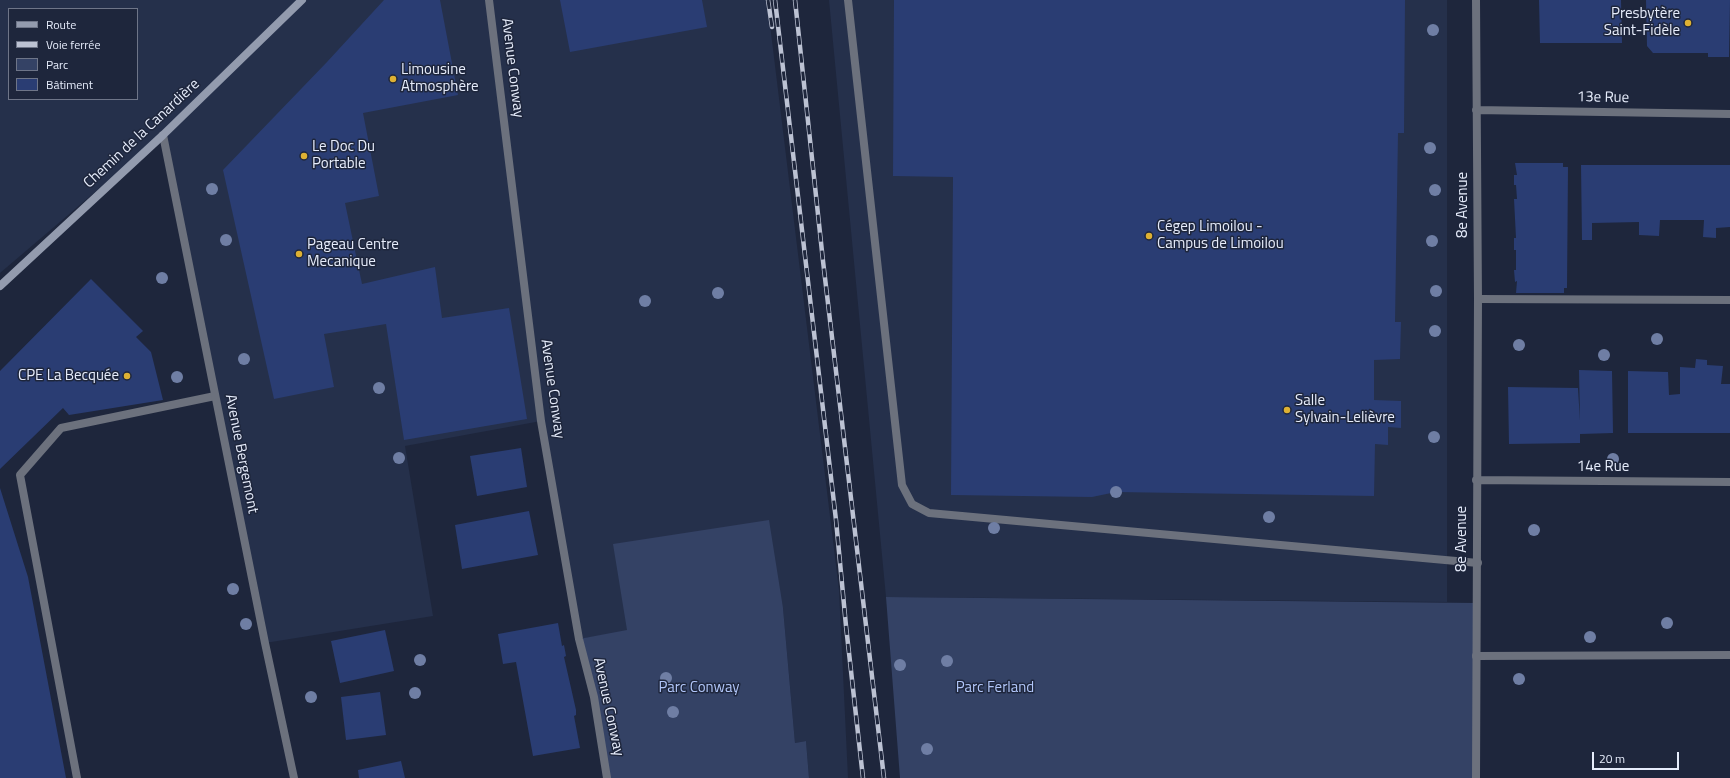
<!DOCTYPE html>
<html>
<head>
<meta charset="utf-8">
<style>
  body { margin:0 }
  #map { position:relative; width:1730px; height:778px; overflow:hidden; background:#1e263c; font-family:"Titillium Web",sans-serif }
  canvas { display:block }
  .legend { position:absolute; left:8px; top:8px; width:130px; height:92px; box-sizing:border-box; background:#1e263c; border:1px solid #6e7588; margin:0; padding:5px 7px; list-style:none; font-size:12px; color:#e6ecfb }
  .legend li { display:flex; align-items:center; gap:8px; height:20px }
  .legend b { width:20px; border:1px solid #6e7588 }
  .scale { position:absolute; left:1592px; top:752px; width:87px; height:18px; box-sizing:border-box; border:2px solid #e6ecfb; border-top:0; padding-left:5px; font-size:12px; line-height:14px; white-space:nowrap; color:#e6ecfb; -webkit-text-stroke:3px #1e263c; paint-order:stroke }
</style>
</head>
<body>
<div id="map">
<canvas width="1730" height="778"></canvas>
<ul class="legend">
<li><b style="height:5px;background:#939bae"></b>Route</li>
<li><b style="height:5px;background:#bcc2d3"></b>Voie ferrée</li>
<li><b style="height:11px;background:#344265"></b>Parc</li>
<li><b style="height:11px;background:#2a3d73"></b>Bâtiment</li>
</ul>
<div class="scale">20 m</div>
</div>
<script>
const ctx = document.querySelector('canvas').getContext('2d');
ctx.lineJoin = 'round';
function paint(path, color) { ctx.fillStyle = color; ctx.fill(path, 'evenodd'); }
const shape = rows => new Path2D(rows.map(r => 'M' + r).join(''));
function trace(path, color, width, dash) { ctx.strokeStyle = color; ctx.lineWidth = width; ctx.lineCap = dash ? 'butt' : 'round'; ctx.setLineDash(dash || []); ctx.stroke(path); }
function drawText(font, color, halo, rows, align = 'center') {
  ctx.font = font + ' "Titillium Web",sans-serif'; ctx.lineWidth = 3; ctx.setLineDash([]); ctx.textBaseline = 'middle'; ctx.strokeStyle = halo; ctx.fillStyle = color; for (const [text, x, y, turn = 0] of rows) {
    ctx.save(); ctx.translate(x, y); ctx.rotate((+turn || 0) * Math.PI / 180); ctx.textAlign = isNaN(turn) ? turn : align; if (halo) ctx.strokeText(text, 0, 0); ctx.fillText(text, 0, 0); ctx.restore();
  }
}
paint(shape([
  [0,0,767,0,839,590,848,778,809,778,806,741,795,743,783,608,579,639,541,421,405,446,433,616,265,643,162,135,0,273],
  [9,9,137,9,137,99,9,99],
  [829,0,1447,0,1447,602,886,597]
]), '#25304b');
paint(shape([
  [769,520,783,608,795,743,806,741,809,778,607,778,579,639,627,630,613,544],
  [886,597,1476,603,1476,778,900,778]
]), '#344265');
paint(shape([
  [384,0,440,0,458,95,363,113,379,196,345,203,362,284,435,267,442,318,509,308,527,419,404,440,386,324,324,334,334,387,274,399,223,170,327,62],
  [560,0,702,0,707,27,570,52],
  [894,0,1405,0,1404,133,1398,133,1395,322,1401,322,1400,359,1374,360,1374,400,1401,401,1401,428,1388,427,1388,445,1375,444,1374,496,1116,492,1092,497,951,495,953,177,893,176],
  [1539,0,1621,0,1622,43,1540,43],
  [1646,0,1730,0,1729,57,1708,57,1708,53,1653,53,1647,46],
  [1515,163,1563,163,1563,167,1568,167,1567,288,1564,288,1564,293,1516,293,1517,281,1515,282,1514,270,1516,270,1516,250,1514,250,1514,238,1516,238,1514,199,1517,199,1516,185,1514,185,1514,175,1517,175],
  [1581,165,1730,165,1730,227,1716,228,1716,238,1703,237,1704,220,1660,220,1659,236,1639,235,1639,222,1592,223,1592,240,1582,240],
  [91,279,143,331,136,337,151,352,163,400,69,415,63,408,0,469,0,371],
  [1696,359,1707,360,1707,365,1723,366,1721,384,1730,384,1730,433,1628,433,1628,371,1668,372,1669,395,1680,394,1680,367,1695,368],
  [1579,370,1612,371,1613,433,1580,434,1580,443,1509,444,1508,387,1578,388,1580,421],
  [521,448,527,487,477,496,470,456],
  [0,488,28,577,66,778,0,778],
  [529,511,538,555,462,569,455,525],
  [558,623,562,646,564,645,566,656,564,657,576,710,576,715,574,716,580,748,533,756,516,662,503,664,498,634],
  [385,630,394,671,340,683,331,641],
  [380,692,386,735,346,740,341,697],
  [401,761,405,778,359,778,358,770]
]), '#2a3d73');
trace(shape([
  [848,0,902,485,912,504,929,513,1478,563],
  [1478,299,1730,300],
  [1476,656,1730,655],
  [77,778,20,475,61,428,215,396]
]), '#6c717d', 8);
trace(shape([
  [489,0,541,421,579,639,594,697,607,778],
  [1476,0,1478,299,1476,778],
  [1476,110,1730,114],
  [163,135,265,643,294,778],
  [1476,480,1730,482]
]), '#6c717d', 8);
trace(shape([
  [0,286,163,135,302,0]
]), '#939bae', 8);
const rail = shape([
  [768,0,772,27],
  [775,0,836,520,846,626,863,778],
  [795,0,823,261,884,778]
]);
trace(rail, '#bcc2d3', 4.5);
trace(rail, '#1e263c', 3, [9]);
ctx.fillStyle = '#6f7ea4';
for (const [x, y] of [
  [1433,30],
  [1430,148],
  [212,189],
  [1435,190],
  [226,240],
  [1432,241],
  [162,278],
  [1436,291],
  [718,293],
  [645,301],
  [1435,331],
  [1657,339],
  [1519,345],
  [1604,355],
  [244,359],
  [177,377],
  [379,388],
  [1434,437],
  [399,458],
  [1613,459],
  [1116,492],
  [1269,517],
  [994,528],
  [1534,530],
  [233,589],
  [1667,623],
  [246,624],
  [1590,637],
  [420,660],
  [947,661],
  [900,665],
  [666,678],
  [1519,679],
  [415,693],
  [311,697],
  [673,712],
  [927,749]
]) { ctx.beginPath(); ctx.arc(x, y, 6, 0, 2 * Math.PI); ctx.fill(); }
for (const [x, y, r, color] of [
  [1688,23,4,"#deb133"],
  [393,79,4,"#deb133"],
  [304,156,4,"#deb133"],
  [1149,236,4,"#deb133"],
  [299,254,4,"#deb133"],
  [127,376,4,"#deb133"],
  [1287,410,4,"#deb133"]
]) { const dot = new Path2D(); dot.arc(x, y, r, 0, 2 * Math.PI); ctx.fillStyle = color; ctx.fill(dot); trace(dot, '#1e263c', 1.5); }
drawText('15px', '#e6ecfb', '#1e263c', [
  ["Presbytère",1680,14,"right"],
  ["Saint-Fidèle",1680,31,"right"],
  ["Limousine",401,70],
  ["Atmosphère",401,87],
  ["Le Doc Du",312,147],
  ["Portable",312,164],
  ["Cégep Limoilou -",1157,227],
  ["Campus de Limoilou",1157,244],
  ["Pageau Centre",307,245],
  ["Mecanique",307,262],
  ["CPE La Becquée",119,376,"right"],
  ["Salle",1295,401],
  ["Sylvain-Lelièvre",1295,418]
], 'left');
drawText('15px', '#e6ecfb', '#1e263c', [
  ["Avenue Conway",512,68,83],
  ["13e Rue",1603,98,1],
  ["Chemin de la Canardière",142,134,-43],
  ["8e Avenue",1463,205,-90],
  ["Avenue Conway",552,389,82],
  ["Avenue Bergemont",241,454,79],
  ["14e Rue",1603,467],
  ["8e Avenue",1462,539,-90],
  ["Avenue Conway",608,707,78]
]);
drawText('15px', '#b1c6f9', '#1e263c', [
  ["Parc Conway",699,688],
  ["Parc Ferland",995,688]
]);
</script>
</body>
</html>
